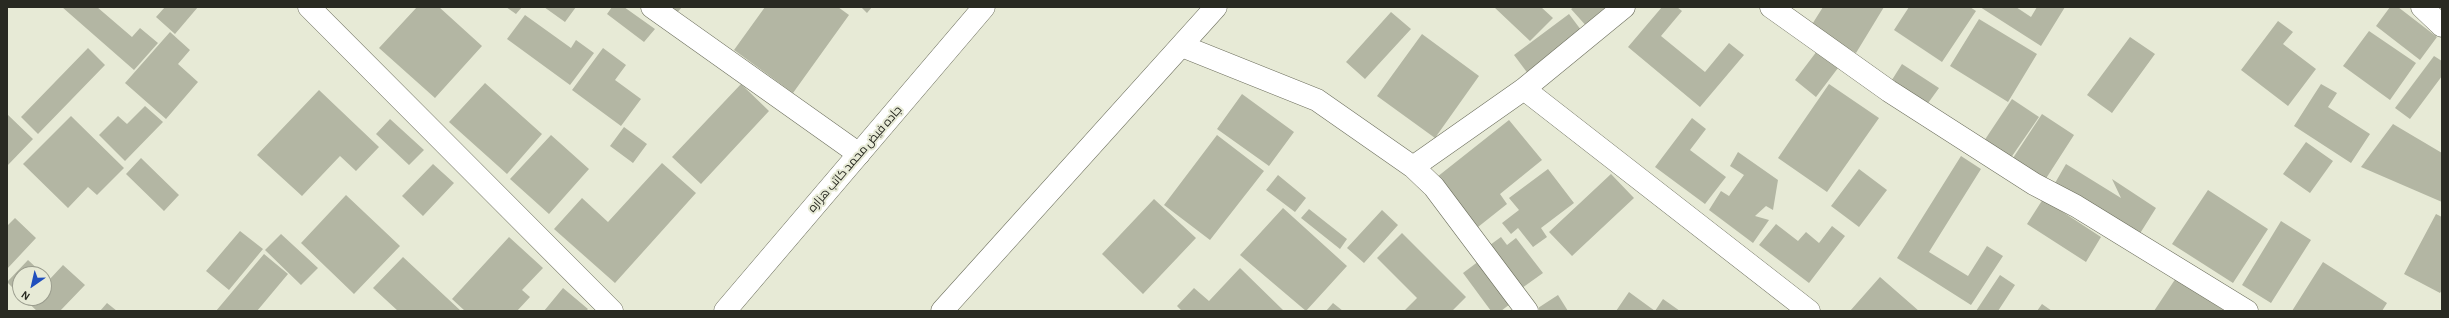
<!DOCTYPE html>
<html>
<head>
<meta charset="utf-8">
<style>
  body { margin:0 }
  #map { position:relative; width:2449px; height:318px; overflow:hidden; background:#e7ead6; font-family:"Alegreya Sans",sans-serif }
  canvas { display:block }
  .frame { position:absolute; inset:0; border:8px solid #292a22; pointer-events:none }
  .north { position:absolute; left:12px; top:266px; width:40px; height:40px; box-sizing:border-box; background:#e7ead6; border:1px solid #9b9d8e; border-radius:50%; rotate:214deg; font-size:11px; font-weight:700; line-height:16px; text-align:center; color:#292a22 }
  .north::after { content:''; display:block; margin:auto; width:14px; height:18px; background:#204fbd; clip-path:polygon(50% 0,100% 100%,50% 72%,0 100%) }
</style>
</head>
<body>
<div id="map">
<canvas width="2449" height="318"></canvas>
<div class="frame"></div>
<div class="north">N</div>
</div>
<script>
const ctx = document.querySelector('canvas').getContext('2d');
ctx.lineJoin = 'round';
function paint(path, color) { ctx.fillStyle = color; ctx.fill(path, 'evenodd'); }
const shape = rows => new Path2D(rows.map(r => 'M' + r).join(''));
function trace(path, color, width, dash) { ctx.strokeStyle = color; ctx.lineWidth = width; ctx.lineCap = dash ? 'butt' : 'round'; ctx.setLineDash(dash || []); ctx.stroke(path); }
function drawText(font, color, halo, rows, align = 'center') {
  ctx.font = font + ' "Alegreya Sans",Cairo,sans-serif'; ctx.lineWidth = 4; ctx.setLineDash([]); ctx.textBaseline = 'middle'; ctx.strokeStyle = halo; ctx.fillStyle = color; for (const [text, x, y, turn = 0] of rows) {
    ctx.save(); ctx.translate(x, y); ctx.rotate((+turn || 0) * Math.PI / 180); ctx.textAlign = isNaN(turn) ? turn : align; if (halo) ctx.strokeText(text, 0, 0); ctx.fillText(text, 0, 0); ctx.restore();
  }
}
paint(shape([
  [62,7,97,7,132,37,140,28,158,43,134,70],
  [165,7,198,7,175,34,156,17],
  [417,7,439,7,482,46,435,98,379,48],
  [506,7,522,7,516,14],
  [544,7,576,7,565,22],
  [612,7,624,7,655,29,644,42,607,14],
  [667,7,682,7,676,14],
  [765,7,838,7,849,15,793,93,734,50],
  [861,7,872,7,867,13],
  [1494,7,1541,7,1553,18,1530,41],
  [1574,7,1615,7,1589,29,1571,9],
  [1662,7,1677,7,1682,11,1661,36,1705,72,1729,43,1744,55,1700,107,1628,47],
  [1823,7,1884,7,1856,53,1811,26],
  [1909,7,1970,7,1976,11,1942,62,1894,30],
  [1980,7,2016,7,2031,17,2037,7,2065,7,2041,46],
  [2390,7,2398,7,2437,37,2420,60,2376,26],
  [1391,12,1411,29,1365,79,1346,62],
  [1569,14,1584,34,1529,75,1514,55],
  [525,15,571,48,576,40,594,53,570,85,507,39],
  [1979,19,2037,54,2008,102,1950,66],
  [2278,21,2293,32,2283,44,2316,69,2288,106,2241,70],
  [2369,31,2416,63,2390,100,2343,66],
  [170,32,190,50,178,64,198,82,166,119,125,83],
  [1422,34,1479,76,1435,138,1377,96],
  [2130,37,2155,54,2112,113,2087,95],
  [88,48,105,65,38,134,21,117],
  [603,48,626,65,615,80,641,99,621,126,572,90],
  [1817,51,1838,68,1816,97,1795,80],
  [2434,56,2442,61,2442,76,2410,119,2395,108],
  [1902,64,1939,88,1926,106,1890,83],
  [485,83,542,134,507,174,449,122],
  [741,84,769,111,701,184,672,157],
  [1829,84,1879,118,1827,192,1778,158],
  [2321,84,2337,93,2328,107,2370,134,2351,163,2294,126],
  [319,90,379,147,356,171,340,156,302,196,257,155],
  [1242,94,1294,132,1269,166,1217,129],
  [2012,99,2039,117,2008,162,1982,144],
  [145,106,163,122,125,161,99,135,118,116,127,124],
  [7,114,33,139,7,166],
  [2042,114,2074,135,2045,180,2013,158],
  [71,116,124,168,97,195,88,187,68,208,23,164],
  [1692,118,1706,129,1690,150,1726,177,1705,204,1655,167],
  [390,119,424,150,409,165,376,134],
  [1509,120,1542,160,1500,194,1507,204,1478,227,1437,177],
  [2393,124,2442,153,2442,202,2361,167],
  [624,127,647,144,633,163,610,146],
  [551,135,589,169,549,214,510,179],
  [1217,135,1264,171,1210,240,1164,205],
  [2306,142,2333,161,2310,193,2283,174],
  [1738,152,1778,180,1773,210,1766,206,1755,216,1769,220,1753,243,1709,210,1721,191,1729,196,1744,175,1730,166],
  [1961,156,1981,169,1929,252,1968,276,1987,246,2003,256,1971,305,1897,258],
  [141,158,179,195,164,211,126,174],
  [662,163,696,193,615,283,554,229,582,198,608,222],
  [433,164,454,183,423,216,402,196],
  [2066,164,2121,198,2112,179,2156,208,2139,235,2055,183],
  [1548,169,1574,203,1541,228,1547,237,1533,247,1518,228,1511,234,1502,223,1519,210,1509,198],
  [1859,169,1887,190,1859,227,1831,206],
  [1611,174,1634,198,1572,256,1549,232],
  [1278,175,1306,198,1295,212,1266,190],
  [2208,190,2268,229,2233,283,2172,244],
  [346,195,400,246,354,294,301,243],
  [1154,199,1196,238,1143,294,1102,254],
  [2043,199,2101,237,2086,262,2027,224],
  [1283,208,1347,266,1306,311,1240,255],
  [1309,209,1347,239,1340,249,1301,218],
  [1382,210,1398,225,1364,263,1347,248],
  [2436,214,2442,217,2442,290,2440,293,2404,274],
  [15,218,36,238,7,269,7,226],
  [2281,221,2311,240,2271,303,2242,285],
  [1776,224,1798,241,1806,232,1819,243,1832,226,1845,236,1809,283,1759,245],
  [240,231,263,249,229,290,206,271],
  [1402,233,1466,297,1452,311,1404,311,1417,298,1377,258],
  [281,234,318,268,301,285,265,250],
  [509,237,543,268,522,290,530,297,517,311,465,311,452,299],
  [1501,237,1507,245,1516,238,1543,273,1522,288,1490,245],
  [264,254,288,274,257,311,216,311],
  [403,257,461,311,398,311,373,288],
  [28,260,43,274,20,274,20,295,7,282],
  [1479,261,1510,304,1501,311,1491,311,1463,273],
  [2323,262,2387,303,2382,311,2292,311],
  [63,265,85,285,60,311,37,311,23,298,44,298,44,275,49,280],
  [1240,268,1284,311,1182,311,1177,306,1194,288,1209,301],
  [2000,275,2015,285,1998,311,1976,311],
  [1880,277,1919,311,1850,311],
  [2176,278,2225,311,2154,311],
  [563,288,588,309,586,311,544,311],
  [1629,292,1655,311,1663,299,1680,311,1616,311],
  [1558,295,1568,311,1540,311,1538,308],
  [107,303,117,311,100,311],
  [1333,303,1343,311,1326,311],
  [2042,304,2052,311,2037,311]
]), '#b3b6a3');
const street = shape([
  [309,7,612,311],
  [652,7,859,154],
  [1771,7,1889,91,2034,184,2076,206,2247,311],
  [2422,7,2442,26],
  [1182,46,1317,100,1413,167,1434,187,1527,311],
  [1524,89,1809,311],
  [1413,167,1524,89,1624,7]
]);
const primary = shape([
  [725,311,984,7],
  [942,311,1216,7]
]);
trace(street, '#6c6e5d', 23);
trace(primary, '#6c6e5d', 23);
trace(street, '#fff', 22);
trace(primary, '#fff', 22);
drawText('12px', '#292a22', '#e7ead6', [
  ["جاده فیض محمد کاتب هزاره",855,159,-49]
]);
</script>
</body>
</html>
